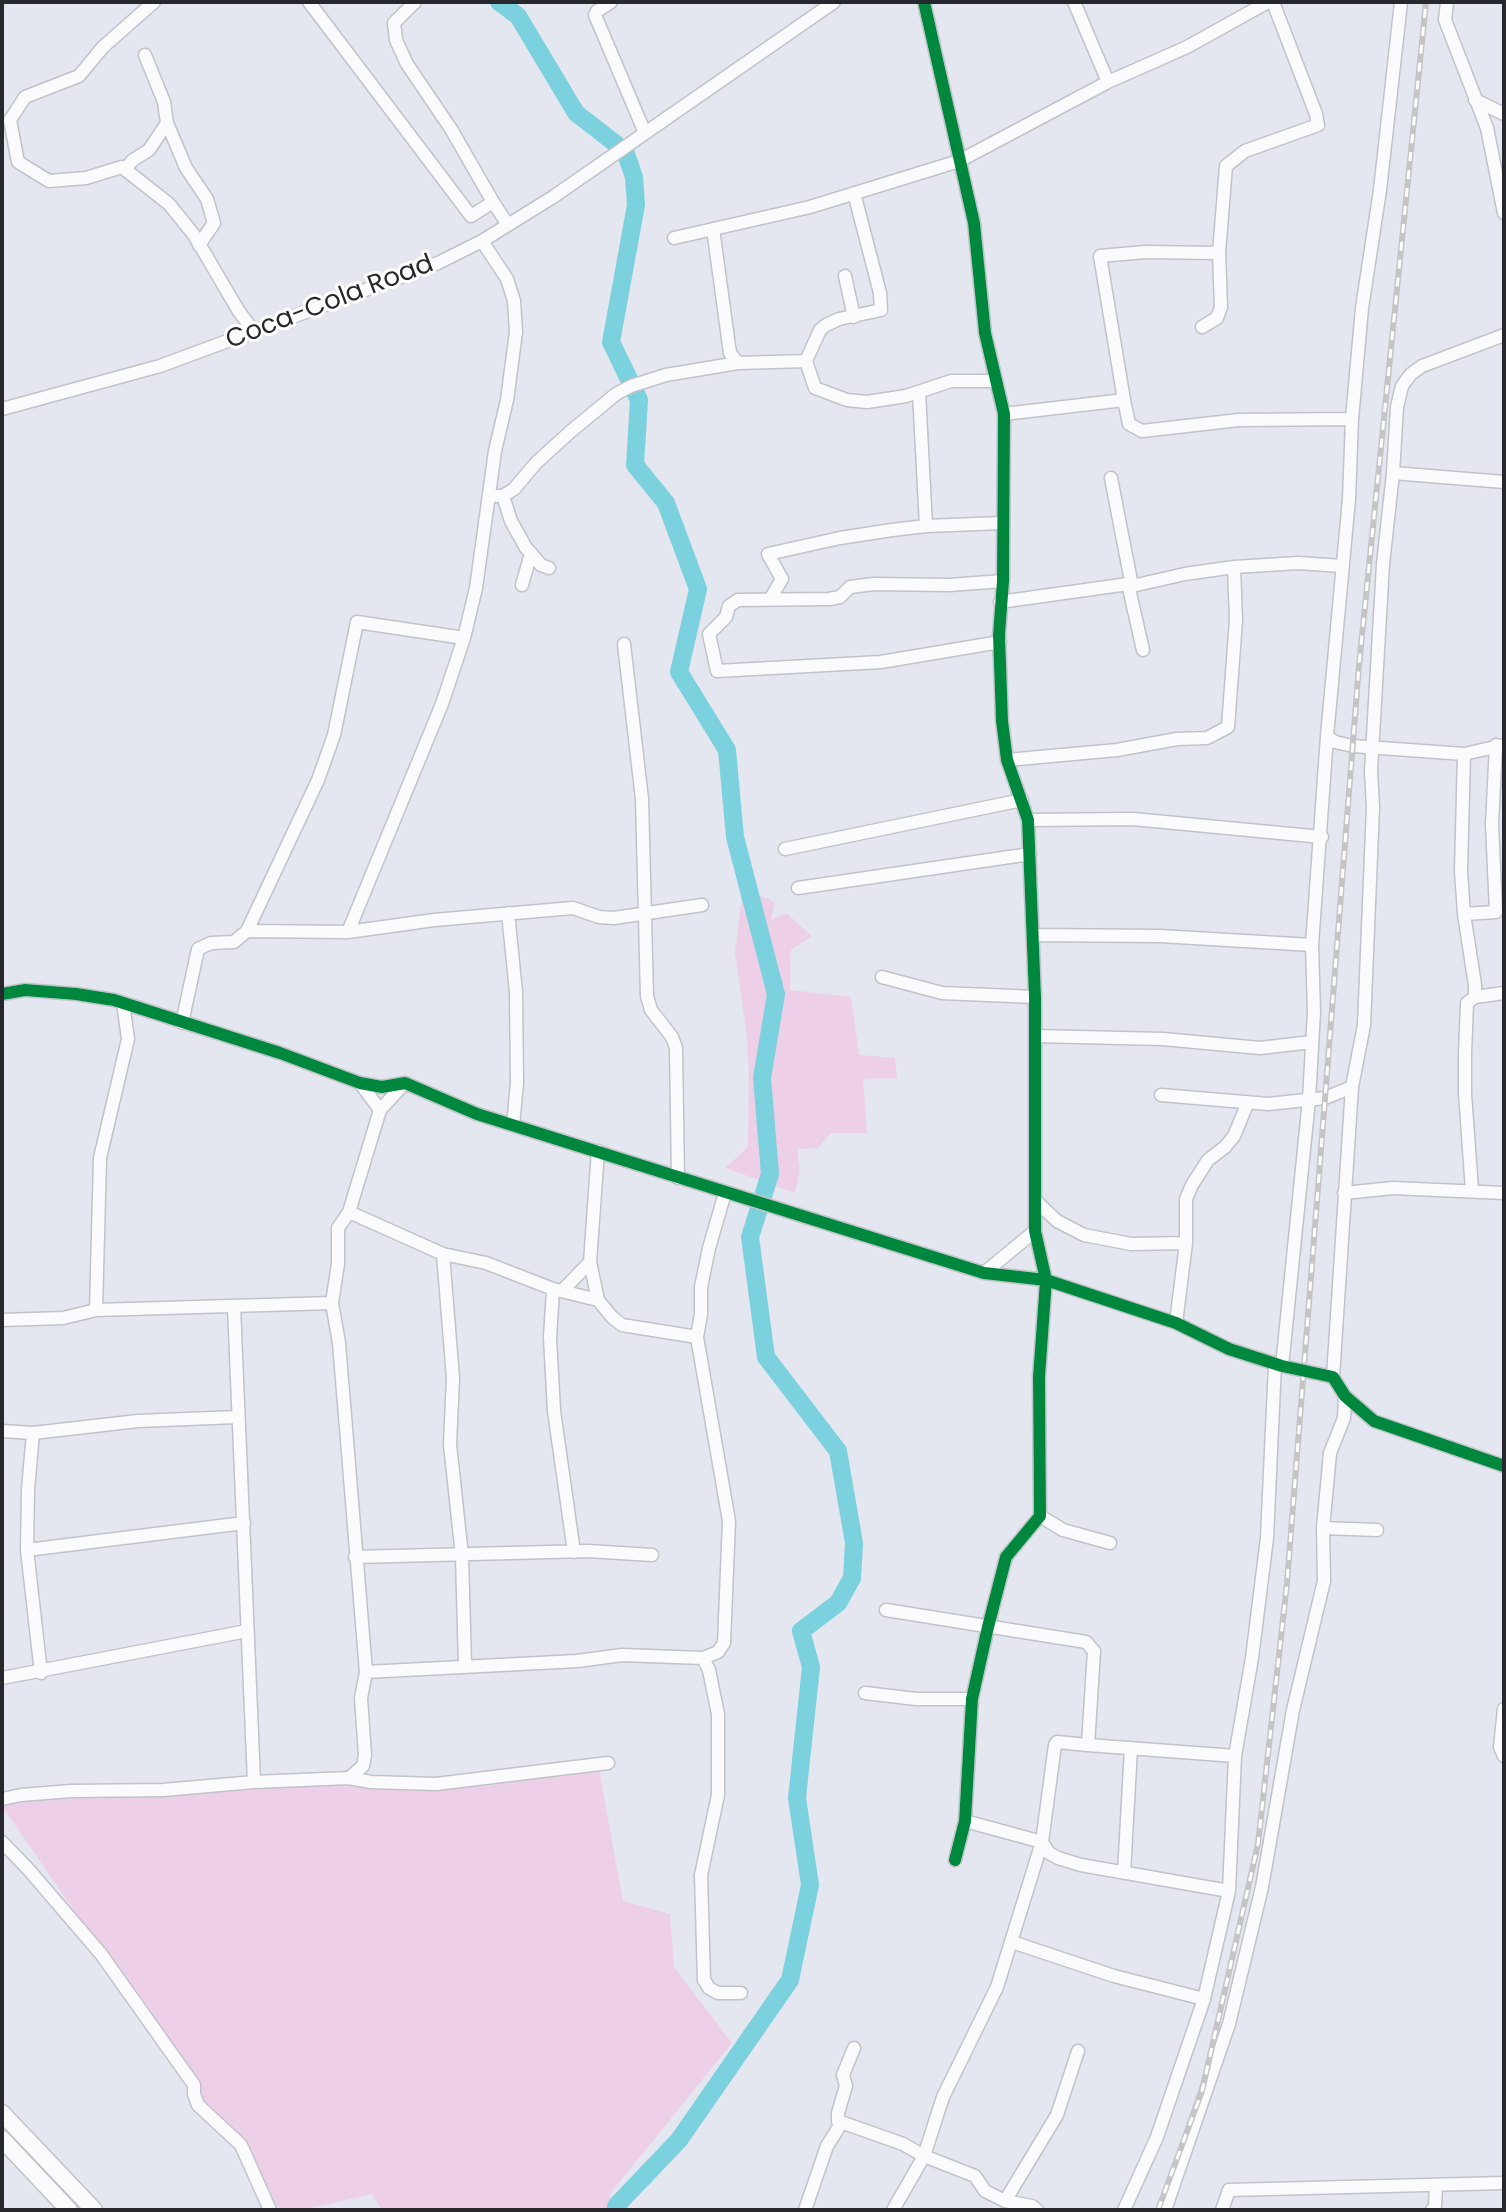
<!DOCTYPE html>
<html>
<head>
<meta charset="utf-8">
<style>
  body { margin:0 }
  #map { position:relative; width:1506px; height:2212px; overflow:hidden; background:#e4e7ef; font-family:Poppins,sans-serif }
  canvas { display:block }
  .frame { position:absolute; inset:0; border:4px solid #26282e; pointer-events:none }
</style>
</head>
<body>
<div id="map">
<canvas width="1506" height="2212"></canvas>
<div class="frame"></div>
</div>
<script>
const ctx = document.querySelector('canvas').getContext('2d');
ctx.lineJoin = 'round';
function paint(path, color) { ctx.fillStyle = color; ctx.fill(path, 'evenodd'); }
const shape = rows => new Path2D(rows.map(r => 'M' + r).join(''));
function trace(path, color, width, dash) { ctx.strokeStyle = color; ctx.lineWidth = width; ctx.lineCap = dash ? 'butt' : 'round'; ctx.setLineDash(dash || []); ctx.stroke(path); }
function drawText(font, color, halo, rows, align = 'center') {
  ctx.font = font + ' Poppins,sans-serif'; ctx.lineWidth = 6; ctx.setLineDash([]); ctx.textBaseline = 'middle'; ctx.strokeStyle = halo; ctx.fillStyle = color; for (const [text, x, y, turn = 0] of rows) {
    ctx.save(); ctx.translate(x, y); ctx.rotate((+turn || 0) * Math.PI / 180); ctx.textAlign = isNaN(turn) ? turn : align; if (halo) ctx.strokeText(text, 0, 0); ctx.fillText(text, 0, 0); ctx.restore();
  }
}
paint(shape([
  [743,888,775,902,771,920,786,913,812,936,791,950,790,990,851,997,859,1055,895,1058,897,1078,863,1079,867,1133,831,1133,818,1148,797,1149,800,1170,795,1193,725,1168,748,1147,749,1070,746,1029,735,952],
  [598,1764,623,1901,670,1914,674,1967,732,2043,610,2194,610,2210,382,2210,372,2194,302,2210,280,2210,2,1806,2,1800,349,1778,488,1786]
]), '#edd0e8');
trace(shape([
  [499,2,518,16,576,113,625,151,634,177,636,205,611,342,639,400,635,465,666,503,698,589,679,672,727,750,735,837,776,994,762,1078,770,1174,750,1237,766,1357,838,1451,854,1543,852,1578,838,1603,801,1631,811,1667,797,1798,810,1885,790,1980,679,2140,616,2206,616,2210]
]), '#7bd1de', 18);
const minor = shape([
  [154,2,103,47,79,76,25,97,10,120,18,162,49,181,86,178,122,167,169,204,194,235,238,310,254,332],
  [309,2,471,216,493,202,508,225],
  [415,2,394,23,396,40,407,64,451,129,493,202],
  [611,2,597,11,595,15,645,133],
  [924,2,974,223,985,333,1004,414,1003,581,999,635,1002,721,1007,760,1028,820,1035,997,1035,1231,1046,1280,1039,1377,1040,1516,1006,1557,988,1627,972,1699,965,1821,955,1860],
  [1074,2,1108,82],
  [1273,2,1316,114,1318,125,1245,151,1226,166,1219,253,1145,252,1100,256,1124,400,1129,424,1142,431,1239,420,1352,419],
  [1401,2,1380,190,1362,308,1352,419,1349,499,1327,736,1335,742,1353,746,1464,754,1504,745],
  [1447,2,1445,20,1487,128,1504,213],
  [1475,100,1504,114],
  [167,123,186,168,207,199,214,223,199,245],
  [125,169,133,160,149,150,167,123,164,102,145,55],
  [713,229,730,353,738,363,806,361,815,388,847,400,867,402,906,396,951,381,996,381],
  [674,238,810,207,959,161,1108,82,1187,47,1268,2],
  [845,276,854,317],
  [1202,327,1217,318,1221,307,1219,253],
  [806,361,820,330,826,325,839,319,881,310,880,293,854,193],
  [919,392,926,526],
  [2,409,160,366,438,263,482,241,553,197,834,2],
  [1004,414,1124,400],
  [1393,473,1397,407,1402,386,1411,374,1422,366,1504,335],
  [1111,478,1132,586],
  [496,496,503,496,511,521,526,548,541,565,549,568],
  [503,496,514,489,536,463,570,432,616,394,631,386,666,375,738,363],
  [1128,584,1143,650],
  [522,585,531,553],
  [770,599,782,579,768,554,840,538,892,530,926,526,1002,523],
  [1000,602,1128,584,1132,586,1185,574,1234,567,1298,563,1342,566],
  [1000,642,881,662,717,671,709,634,726,617,729,606,738,600,829,599,840,597,850,587,874,584,949,585,1003,581],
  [624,644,642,799,647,996,651,1010,672,1037,676,1048,678,1178],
  [1464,754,1461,871,1464,914,1475,985,1475,997,1467,1003,1465,1053,1465,1094,1472,1190],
  [1007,760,1117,750,1177,739,1207,738,1228,727,1236,620,1234,567],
  [1028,820,1133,819,1322,837],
  [785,849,1022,800],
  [798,888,1030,854],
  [508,913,516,992,517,1083,513,1125],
  [1464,914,1496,912,1492,824,1496,745],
  [247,931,348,932,434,920,573,908,599,917,614,918,702,905],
  [348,932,442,704,464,638,476,588,495,451,507,400,516,332,514,301,507,279,482,241],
  [1034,935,1160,936,1312,945],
  [882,977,942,993,1035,997],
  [2,994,25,990,76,994,114,1000,280,1053,360,1083,382,1087,405,1083,477,1114,984,1273,1046,1280,1176,1323,1229,1349,1282,1366,1333,1377,1345,1396,1374,1421,1504,1466],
  [1475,997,1504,993],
  [182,1023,198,949,211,943,234,942,247,931,318,780,334,735,357,622,464,638],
  [1035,1036,1163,1039,1260,1048,1312,1042],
  [360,1083,380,1110],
  [1161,1095,1268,1104,1325,1098,1352,1087],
  [1344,1193,1393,1188,1504,1193],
  [1036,1201,1057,1221,1084,1235,1131,1244,1186,1243],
  [349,1212,443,1254,486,1263,553,1289,598,1300,612,1317,622,1325,697,1337],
  [443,1254,453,1378,450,1444,462,1556,465,1665],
  [590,1262,598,1300],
  [984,1273,1035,1231],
  [553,1289,550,1338,554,1411,574,1552],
  [562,1291,590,1262,598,1151],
  [234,1307,254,1782],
  [96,1310,100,1158,128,1039,123,1003],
  [2,1320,63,1318,96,1310,332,1303],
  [1176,1323,1186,1243,1186,1199,1192,1185,1208,1160,1225,1147,1234,1136,1248,1102],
  [1282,1366,1309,1100,1314,1012,1312,945,1327,736],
  [1333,1377,1352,1087,1364,1025,1373,807,1371,771,1383,564,1393,473,1504,482],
  [2,1431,33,1433,138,1421,237,1417],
  [33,1433,28,1490,27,1550,41,1673],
  [1040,1516,1063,1530,1110,1543],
  [1323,1528,1377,1530],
  [27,1550,244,1523],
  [355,1557,588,1551,652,1555],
  [886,1610,1086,1642,1094,1651,1088,1745,1057,1742,1055,1745,1042,1842,997,1987,943,2097,924,2156,893,2210],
  [703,1658,709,1670,718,1714,718,1795,701,1875,704,1980,709,1988,718,1993,741,1993],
  [366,1672,577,1661,622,1655,703,1658,718,1652,724,1643,729,1521,697,1337,701,1314,701,1287,709,1248,725,1193],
  [2,1678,247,1631],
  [865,1693,916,1699,972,1699],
  [1504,1709,1500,1747,1504,1756],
  [1088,1745,1235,1756],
  [349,1778,371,1782,436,1784,608,1763],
  [2,1799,21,1795,71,1791,163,1790,254,1782,349,1778,363,1766,365,1755,361,1698,366,1672,339,1343,332,1303,338,1264,338,1228,349,1212,380,1110,405,1083],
  [965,1821,1042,1842,1049,1853,1058,1858,1081,1865,1229,1891],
  [2,1842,29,1870,101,1954,194,2085,194,2094,198,2105,241,2145,270,2210],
  [1124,1873,1131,1748],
  [1012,1942,1114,1976,1204,1999,1157,2137,1124,2210],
  [1204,1999,1229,1891,1235,1756,1252,1658,1267,1538,1275,1364],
  [854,2048,843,2075,846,2086,838,2113,838,2121,903,2144,924,2156,975,2176,985,2191,1005,2201,1032,2206,1037,2210],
  [1005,2201,1057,2115,1078,2051],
  [805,2210,827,2146,842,2122],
  [1165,2210,1229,2024,1262,1887,1293,1710,1324,1581,1323,1528,1330,1453,1344,1418,1345,1396],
  [1222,2210,1229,2190,1504,2183],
  [1432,2210,1435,2206,1436,2186]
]);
const major = shape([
  [2,2113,94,2210],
  [2,2139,69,2210]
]);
trace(minor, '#c1c3ca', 15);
trace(major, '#c1c3ca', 19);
trace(minor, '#fbfbfd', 12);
trace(major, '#fbfbfd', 16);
const rail = shape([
  [1158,2210,1202,2091,1258,1844,1287,1583,1359,665,1426,2]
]);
trace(rail, '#c5c5c7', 6);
trace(rail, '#fff', 3, [9]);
trace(shape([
  [924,2,974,223,985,333,1004,414,1003,581,999,635,1002,721,1007,760,1028,820,1035,997,1035,1231,1046,1280,1039,1377,1040,1516,1006,1557,988,1627,972,1699,965,1821,955,1860],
  [2,994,25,990,76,994,114,1000,280,1053,360,1083,382,1087,405,1083,477,1114,984,1273,1046,1280,1176,1323,1229,1349,1282,1366,1333,1377,1345,1396,1374,1421,1504,1466]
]), '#00873e', 12);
drawText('26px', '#26282e', '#fff', [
  ["Coca-Cola Road",330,303,-21]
]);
</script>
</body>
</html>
